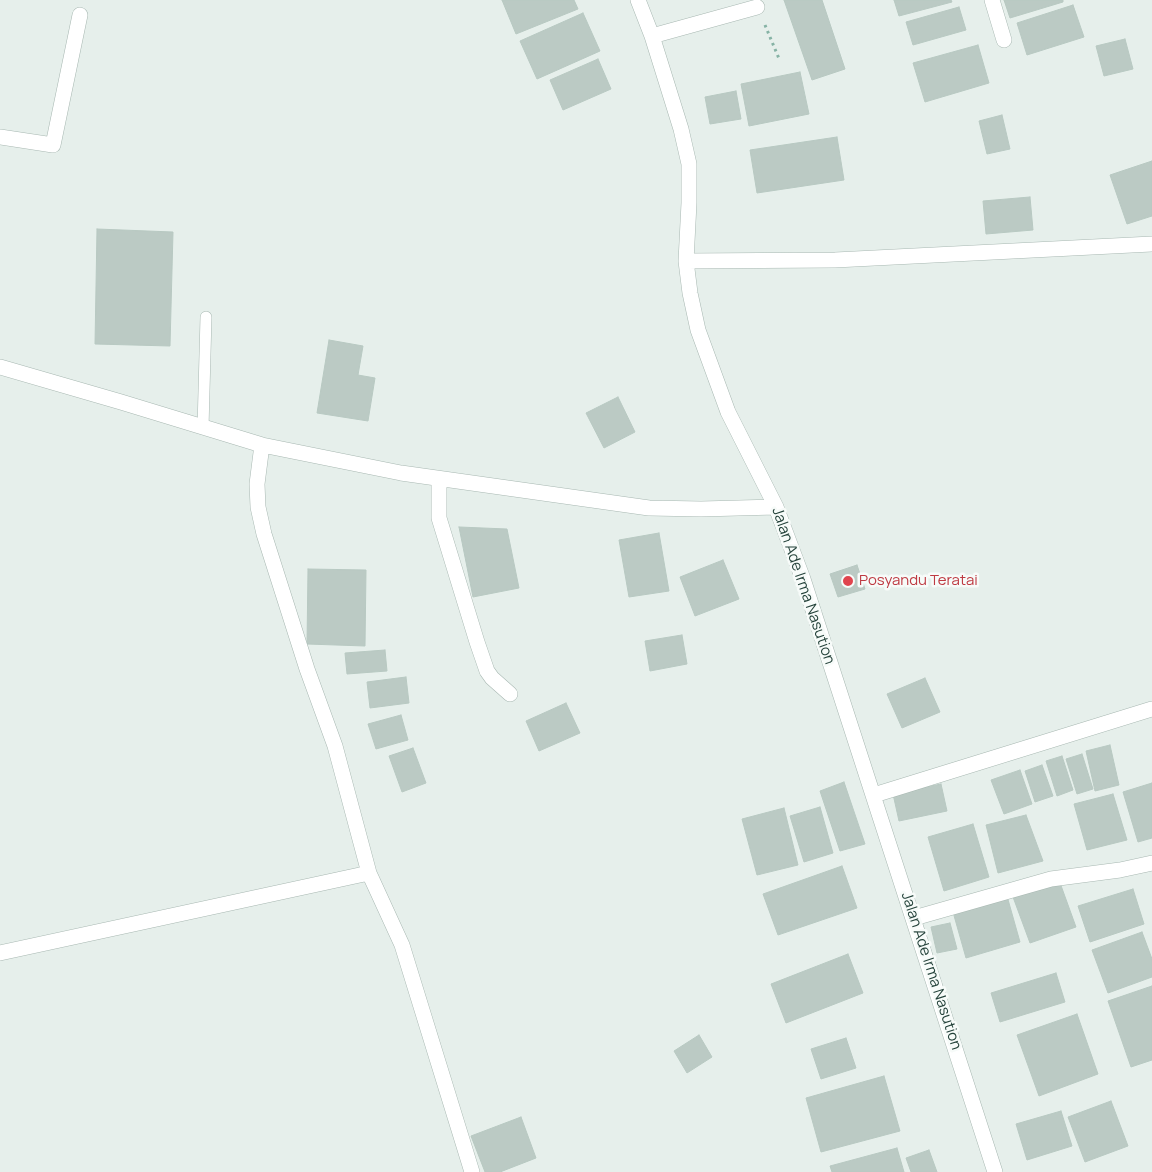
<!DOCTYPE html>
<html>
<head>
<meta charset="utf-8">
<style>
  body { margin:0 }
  canvas { display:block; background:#e6efeb }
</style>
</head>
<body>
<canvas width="1152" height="1172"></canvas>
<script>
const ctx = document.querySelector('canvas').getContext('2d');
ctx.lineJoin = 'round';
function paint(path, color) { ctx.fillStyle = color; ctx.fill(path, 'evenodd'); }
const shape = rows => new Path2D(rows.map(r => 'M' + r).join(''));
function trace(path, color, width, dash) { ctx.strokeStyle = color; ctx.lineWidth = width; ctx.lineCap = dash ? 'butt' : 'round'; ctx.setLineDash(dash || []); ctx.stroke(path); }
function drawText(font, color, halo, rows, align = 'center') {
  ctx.font = font + ' Manrope,sans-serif'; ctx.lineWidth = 5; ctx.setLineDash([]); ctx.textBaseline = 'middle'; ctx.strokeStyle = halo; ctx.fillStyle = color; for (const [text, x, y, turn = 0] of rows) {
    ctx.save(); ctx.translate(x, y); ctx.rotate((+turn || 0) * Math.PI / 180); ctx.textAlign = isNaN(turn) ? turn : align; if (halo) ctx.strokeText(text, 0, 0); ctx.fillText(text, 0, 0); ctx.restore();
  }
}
const building = shape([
  [502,0,574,0,578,9,516,34,502,0],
  [784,0,822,0,845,69,812,80,784,0],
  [894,0,951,0,952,2,899,16,894,0],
  [1004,0,1063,0,1063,2,1010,18,1004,0],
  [1073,5,1084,37,1027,55,1017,23,1073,5],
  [959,7,966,30,913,45,906,22,959,7],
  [583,13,600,51,537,79,520,41,583,13],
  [1125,39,1133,69,1104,76,1096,46,1125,39],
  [978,45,989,83,925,102,913,63,978,45],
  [598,59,611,89,563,110,550,80,598,59],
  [800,72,809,114,749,126,741,84,800,72],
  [736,91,741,119,710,124,705,97,736,91],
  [1002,115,1010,149,987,154,979,121,1002,115],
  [837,137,844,180,757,193,750,150,837,137],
  [1152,161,1152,216,1127,224,1110,175,1152,161],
  [1030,197,1033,230,986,234,983,201,1030,197],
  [97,229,173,232,170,346,95,344,97,229],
  [329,340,363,346,358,375,375,378,368,421,317,413,329,340],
  [618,397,635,432,604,448,586,413,618,397],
  [459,527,507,529,519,588,473,597,459,527],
  [659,533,669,591,629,597,619,540,659,533],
  [723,560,739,599,695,616,680,577,723,560],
  [857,565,865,589,838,597,830,574,857,565],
  [308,569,366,570,365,646,307,644,308,569],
  [682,635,687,664,650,671,645,641,682,635],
  [385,650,387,671,347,674,345,653,385,650],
  [406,677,409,703,370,708,367,682,406,677],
  [925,678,940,712,902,728,887,694,925,678],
  [566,703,580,733,539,751,526,721,566,703],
  [401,715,408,740,376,749,368,724,401,715],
  [1110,745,1119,785,1095,791,1086,751,1110,745],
  [413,748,426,783,402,792,389,756,413,748],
  [1082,754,1093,789,1077,794,1066,759,1082,754],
  [1062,756,1073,790,1057,796,1046,761,1062,756],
  [1042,765,1053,796,1035,802,1025,771,1042,765],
  [1020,770,1032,804,1004,814,991,780,1020,770],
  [844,782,865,844,840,851,820,791,844,782],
  [1152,783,1152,838,1138,842,1123,792,1152,783],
  [941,784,947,811,899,821,893,794,941,784],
  [1113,794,1127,840,1087,850,1074,804,1113,794],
  [820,807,833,853,804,862,790,816,820,807],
  [784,808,798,865,757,875,742,819,784,808],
  [1026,815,1043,861,998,873,986,825,1026,815],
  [973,824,989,877,944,891,928,837,973,824],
  [842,866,857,908,778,935,763,894,842,866],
  [1059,880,1076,927,1030,943,1013,897,1059,880],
  [1133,889,1144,924,1090,942,1078,906,1133,889],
  [1007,896,1020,942,966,958,953,912,1007,896],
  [950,923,957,949,937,953,931,927,950,923],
  [1142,932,1152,959,1152,977,1108,993,1092,950,1142,932],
  [848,954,863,993,786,1023,771,984,848,954],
  [1056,973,1065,1002,1000,1022,991,993,1056,973],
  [1152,986,1152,1060,1131,1067,1108,1001,1152,986],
  [1077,1014,1098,1074,1039,1096,1017,1035,1077,1014],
  [699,1035,712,1057,687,1073,674,1051,699,1035],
  [846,1038,856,1068,821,1079,811,1049,846,1038],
  [884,1076,900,1131,821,1152,806,1098,884,1076],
  [1111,1101,1128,1146,1085,1162,1068,1117,1111,1101],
  [1061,1111,1072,1146,1027,1160,1016,1124,1061,1111],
  [521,1117,536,1158,500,1172,485,1172,471,1136,521,1117],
  [897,1148,904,1172,832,1172,830,1166,897,1148],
  [929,1150,937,1172,911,1172,906,1158,929,1150]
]);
paint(building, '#bbcac4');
trace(building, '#b8c9c2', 1);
const lane = shape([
  [203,428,206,317]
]);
const street = shape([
  [638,0,652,36,681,129,689,164,689,203,686,261,690,293,698,330,728,412,776,507,803,579,995,1172],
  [992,0,1004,40],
  [652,36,757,7],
  [0,137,53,145,80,15],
  [686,261,835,260,1152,244],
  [0,367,121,402,262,445,401,473,649,508,701,509,776,507],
  [262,445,257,484,258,507,264,534,307,669,335,746,369,873,402,945,472,1172],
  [439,479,439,518,477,642,487,671,492,678,510,694],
  [874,795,1152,709],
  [914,918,1051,879,1120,870,1152,863],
  [0,953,369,873]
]);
trace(lane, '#a8b8b2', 12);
trace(street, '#a8b8b2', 16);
trace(shape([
  [765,25,780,61]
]), '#86b3a5', 3, [2.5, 4]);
trace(lane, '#fff', 11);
trace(street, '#fff', 15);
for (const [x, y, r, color] of [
  [848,581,6,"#e0444e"]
]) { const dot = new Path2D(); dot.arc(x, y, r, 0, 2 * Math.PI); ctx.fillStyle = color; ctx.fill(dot); trace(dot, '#f7fbf9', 2); }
drawText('15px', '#be3a42', '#f7fbf9', [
  ["Posyandu Teratai",859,581]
], 'left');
drawText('15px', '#24423a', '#f7fbf9', [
  ["Jalan Ade Irma Nasution",803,586,71],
  ["Jalan Ade Irma Nasution",931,971,72]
]);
</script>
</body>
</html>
